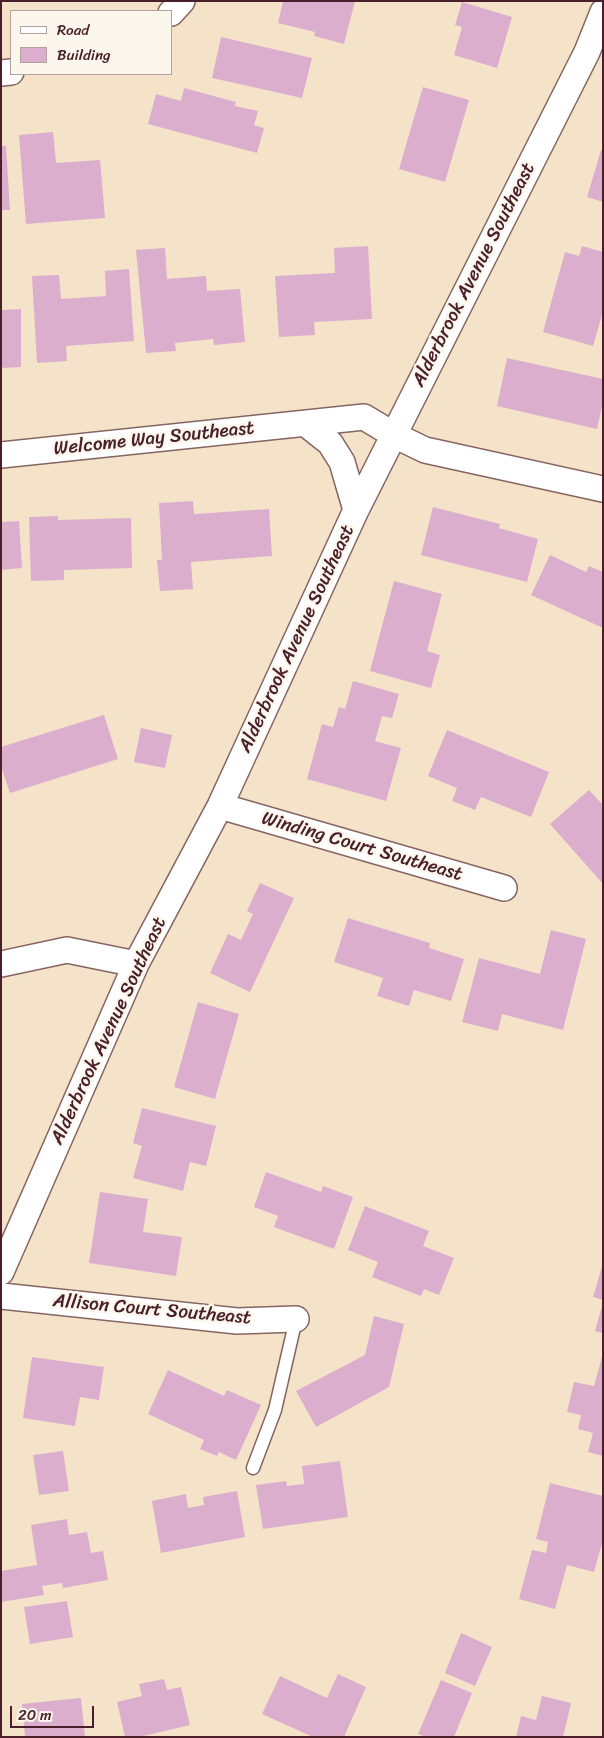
<!DOCTYPE html>
<html>
<head>
<meta charset="utf-8">
<style>
  body { margin:0 }
  #map { position:relative; width:604px; height:1738px; overflow:hidden; background:#f4e3c9; font-family:Sriracha,sans-serif }
  canvas { display:block }
  .frame { position:absolute; inset:0; border:2px solid #4a1f2b; pointer-events:none }
  .legend { position:absolute; left:10px; top:10px; width:162px; height:65px; box-sizing:border-box; background:#fbf7ec; border:1px solid #b4a19f; margin:0; padding:6px 9px; list-style:none; font-size:15px; color:#4a1f2b }
  .legend li { display:flex; align-items:center; gap:10px; height:25px }
  .legend b { width:25px; border:1px solid #b4a19f }
  .scale { position:absolute; left:10px; top:1706px; width:84px; height:22px; box-sizing:border-box; border:2px solid #4a1f2b; border-top:0; padding-left:6px; font-size:15px; line-height:18px; white-space:nowrap; color:#4a1f2b; -webkit-text-stroke:4px #fbf7ec; paint-order:stroke }
</style>
</head>
<body>
<div id="map">
<canvas width="604" height="1738"></canvas>
<div class="frame"></div>
<ul class="legend">
<li><b style="height:6px;background:#fff"></b>Road</li>
<li><b style="height:14px;background:#dcaecd"></b>Building</li>
</ul>
<div class="scale">20 m</div>
</div>
<script>
const ctx = document.querySelector('canvas').getContext('2d');
ctx.lineJoin = 'round';
function paint(path, color) { ctx.fillStyle = color; ctx.fill(path, 'evenodd'); }
const shape = rows => new Path2D(rows.map(r => 'M' + r).join(''));
function trace(path, color, width, dash) { ctx.strokeStyle = color; ctx.lineWidth = width; ctx.lineCap = dash ? 'butt' : 'round'; ctx.setLineDash(dash || []); ctx.stroke(path); }
function drawText(font, color, halo, rows, align = 'center') {
  ctx.font = font + ' Sriracha,sans-serif'; ctx.lineWidth = 5; ctx.setLineDash([]); ctx.textBaseline = 'middle'; ctx.strokeStyle = halo; ctx.fillStyle = color; for (const [text, x, y, turn = 0] of rows) {
    ctx.save(); ctx.translate(x, y); ctx.rotate((+turn || 0) * Math.PI / 180); ctx.textAlign = isNaN(turn) ? turn : align; if (halo) ctx.strokeText(text, 0, 0); ctx.fillText(text, 0, 0); ctx.restore();
  }
}
paint(shape([
  [283,1,355,1,344,44,314,36,315,32,278,23],
  [462,2,512,17,497,68,454,55,462,27,455,25],
  [221,37,312,58,302,98,212,78],
  [423,87,469,100,445,182,399,169],
  [184,88,236,102,235,106,258,111,254,125,264,128,257,153,148,124,156,94,181,101],
  [53,132,56,163,100,160,105,218,26,224,19,135],
  [1,146,6,146,10,210,1,210],
  [601,150,603,150,603,202,587,197],
  [368,246,372,319,314,322,315,335,279,337,275,276,335,273,334,248],
  [582,246,603,252,603,312,593,346,543,332,565,252,579,256],
  [165,248,167,279,206,276,207,291,240,289,245,342,214,345,213,339,175,343,176,351,146,353,136,250],
  [129,269,134,341,66,346,67,361,37,363,32,276,59,275,61,299,106,296,105,271],
  [21,309,21,367,1,368,1,310],
  [507,358,603,379,603,402,597,429,497,406],
  [193,501,194,514,269,509,272,556,191,562,193,589,160,591,157,560,162,560,159,503],
  [433,507,500,524,499,528,538,539,527,582,421,555],
  [58,516,58,520,131,518,132,568,64,570,64,580,31,581,29,517],
  [19,521,22,568,1,570,1,522],
  [550,555,586,572,589,566,603,572,603,628,531,595],
  [394,581,442,594,427,651,440,655,431,688,370,671],
  [353,681,399,694,392,718,382,716,375,741,401,748,386,801,307,779,322,724,333,727,339,707,345,709],
  [104,715,118,759,10,793,1,766,1,747],
  [141,728,172,735,165,768,134,762],
  [447,730,549,772,531,817,481,797,475,810,452,801,457,788,428,776],
  [589,790,603,805,603,884,550,824],
  [260,883,294,898,250,992,210,973,228,934,241,940,253,914,247,911],
  [348,918,430,943,429,948,464,959,451,1001,414,990,409,1006,377,996,383,978,334,962],
  [551,930,586,939,563,1030,502,1014,498,1031,462,1022,479,958,540,974],
  [198,1002,239,1014,215,1099,174,1087],
  [142,1108,216,1126,206,1166,190,1162,183,1191,133,1178,142,1146,133,1143],
  [266,1172,321,1192,323,1186,353,1197,334,1249,274,1227,278,1216,254,1207],
  [100,1192,148,1199,143,1232,182,1237,176,1276,89,1263],
  [365,1206,429,1231,423,1246,454,1258,439,1295,424,1289,421,1296,372,1277,378,1262,348,1250],
  [603,1263,603,1300,593,1297],
  [602,1306,603,1306,603,1333,595,1331],
  [374,1316,404,1324,389,1387,316,1427,296,1391,365,1355],
  [603,1353,603,1456,588,1452,593,1433,578,1429,581,1415,567,1412,574,1382,594,1386],
  [32,1357,104,1367,99,1400,80,1397,75,1426,23,1418],
  [168,1370,224,1396,227,1390,261,1405,236,1460,219,1452,217,1456,200,1449,204,1440,148,1414],
  [63,1451,69,1491,39,1495,33,1455],
  [340,1461,348,1517,263,1529,256,1485,286,1481,287,1486,304,1484,302,1466],
  [550,1483,603,1496,603,1540,594,1572,567,1565,555,1609,519,1599,532,1550,546,1553,548,1542,536,1539],
  [237,1491,245,1537,161,1553,152,1501,186,1494,188,1508,204,1505,203,1497],
  [67,1519,69,1535,87,1532,91,1553,103,1551,108,1580,63,1588,62,1583,42,1586,44,1595,1,1602,1,1571,37,1565,31,1525],
  [67,1601,73,1637,30,1644,24,1607],
  [461,1633,492,1647,475,1686,445,1673],
  [338,1674,366,1687,344,1737,313,1737,262,1714,280,1676,327,1698],
  [164,1679,167,1690,181,1687,190,1725,139,1737,125,1737,117,1702,142,1696,139,1684],
  [441,1680,472,1693,454,1737,426,1737,418,1734],
  [542,1696,571,1703,563,1737,516,1737,521,1716,536,1720],
  [81,1698,85,1737,25,1737,22,1704]
]), '#dcaecd');
const service = shape([
  [253,1468,275,1410,296,1319]
]);
const minor = shape([
  [171,13,182,1],
  [1,73,11,72],
  [306,424,330,443,342,462,356,510],
  [1,455,364,417,394,435,425,450,603,489],
  [220,806,504,888],
  [1,964,67,950,136,964],
  [1,1272,136,964,220,806,356,510,587,52,603,12],
  [1,1296,237,1321,296,1319]
]);
trace(service, '#866462', 15);
trace(minor, '#866462', 28);
trace(service, '#fff', 12);
trace(minor, '#fff', 25);
drawText('19px', '#4a1f2b', '#fbf7ec', [
  ["Alderbrook Avenue Southeast",474,275,-63],
  ["Welcome Way Southeast",154,439,-6],
  ["Alderbrook Avenue Southeast",297,639,-65],
  ["Winding Court Southeast",362,847,16],
  ["Alderbrook Avenue Southeast",109,1031,-65],
  ["Allison Court Southeast",152,1310,5]
]);
</script>
</body>
</html>
